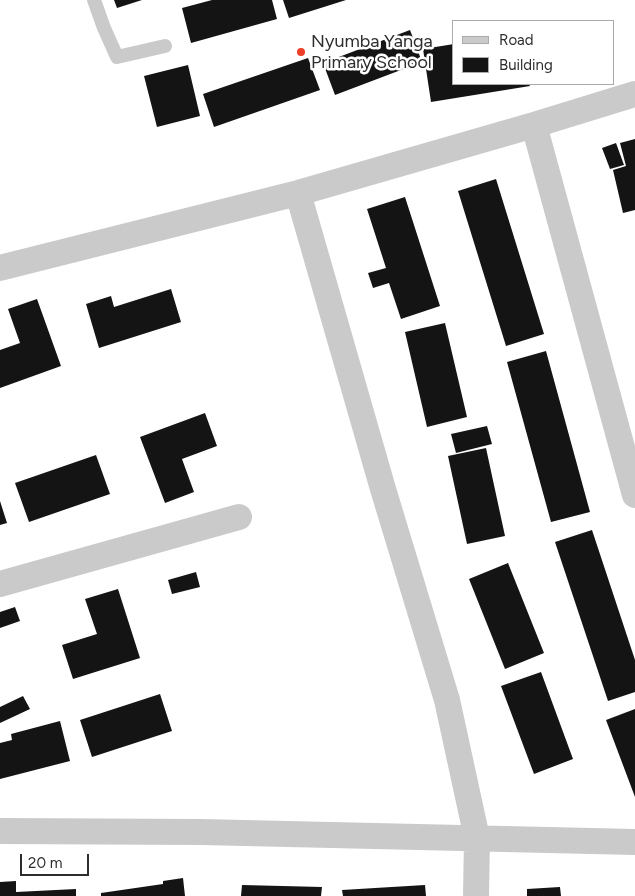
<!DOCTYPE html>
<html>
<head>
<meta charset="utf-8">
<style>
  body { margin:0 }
  #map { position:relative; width:635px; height:896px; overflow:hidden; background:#fff; font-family:Figtree,sans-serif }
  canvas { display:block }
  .legend { position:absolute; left:452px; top:20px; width:162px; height:65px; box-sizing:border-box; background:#fff; border:1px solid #ababab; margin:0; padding:6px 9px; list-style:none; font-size:15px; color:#2d2d2d }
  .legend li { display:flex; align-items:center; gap:10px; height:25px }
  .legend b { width:25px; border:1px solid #ababab }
  .scale { position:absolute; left:20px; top:854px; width:69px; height:22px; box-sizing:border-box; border:2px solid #2d2d2d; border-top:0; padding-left:6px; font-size:15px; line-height:18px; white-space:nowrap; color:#2d2d2d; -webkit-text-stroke:4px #fff; paint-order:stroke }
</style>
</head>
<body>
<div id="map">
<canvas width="635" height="896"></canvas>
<ul class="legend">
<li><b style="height:6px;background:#cacaca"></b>Road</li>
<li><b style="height:14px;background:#141414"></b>Building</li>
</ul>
<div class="scale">20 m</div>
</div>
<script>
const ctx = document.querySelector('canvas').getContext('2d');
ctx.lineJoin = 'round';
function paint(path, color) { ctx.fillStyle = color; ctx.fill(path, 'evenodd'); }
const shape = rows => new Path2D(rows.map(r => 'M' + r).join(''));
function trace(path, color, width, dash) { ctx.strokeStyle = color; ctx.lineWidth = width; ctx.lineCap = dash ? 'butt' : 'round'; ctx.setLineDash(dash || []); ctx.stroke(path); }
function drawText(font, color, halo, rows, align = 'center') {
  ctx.font = font + ' Figtree,sans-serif'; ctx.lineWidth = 5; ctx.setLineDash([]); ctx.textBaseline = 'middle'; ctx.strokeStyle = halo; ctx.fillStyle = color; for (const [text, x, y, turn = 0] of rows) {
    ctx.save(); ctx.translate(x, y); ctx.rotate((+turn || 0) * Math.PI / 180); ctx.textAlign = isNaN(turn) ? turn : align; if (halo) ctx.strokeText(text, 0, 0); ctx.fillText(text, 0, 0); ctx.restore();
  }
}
paint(shape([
  [114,0,142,0,117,8],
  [212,0,272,0,277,19,191,43,182,8],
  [283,0,346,0,289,18],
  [410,30,422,62,335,95,323,63],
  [454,44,454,84,529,84,530,86,431,102,423,49],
  [308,58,320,90,214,127,203,94],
  [188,65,200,116,157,127,144,76],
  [635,139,635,210,623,213,613,170,626,166,620,143],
  [616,143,624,165,610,169,602,148],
  [496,179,544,334,506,346,458,191],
  [405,197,440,306,401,319,389,283,373,288,368,273,386,268,367,209],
  [171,289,181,322,99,348,86,304,111,296,114,307],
  [37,299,61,366,0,388,0,350,20,343,8,309],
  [445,323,467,417,427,427,405,332],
  [546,351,590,512,551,522,507,362],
  [205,413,217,446,182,459,194,492,165,503,140,437],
  [487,426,492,444,456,453,451,434],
  [486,448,505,536,467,544,448,456],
  [96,455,110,494,29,522,15,483],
  [0,501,7,523,0,525],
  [592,530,635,660,635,692,608,701,555,542],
  [508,563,544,653,505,669,469,579],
  [196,572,200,587,172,594,168,580],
  [118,589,140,658,73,679,62,645,97,634,85,599],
  [15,607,20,621,0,628,0,612],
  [541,672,573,759,534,774,501,686],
  [160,694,172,731,92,757,80,720],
  [23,696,30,709,0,723,0,707],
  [635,709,635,797,606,720],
  [60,721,70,761,0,779,0,743,12,740,11,734],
  [183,878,185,896,101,896,101,893,163,884,163,881],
  [16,881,16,892,76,889,76,896,0,896,0,882],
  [242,885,322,887,321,896,241,896],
  [425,885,426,896,343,896,342,890],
  [560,887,561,896,527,896,527,889]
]), '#141414');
trace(shape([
  [94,0,104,28,117,57,165,46]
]), '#cacaca', 14);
trace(shape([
  [534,125,635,495],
  [298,193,383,489,447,700,477,838,476,896],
  [0,268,298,193,534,125,635,94],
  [0,584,239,517],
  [0,831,201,832,635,842]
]), '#cacaca', 26);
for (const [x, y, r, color] of [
  [301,52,5,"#ed3e26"]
]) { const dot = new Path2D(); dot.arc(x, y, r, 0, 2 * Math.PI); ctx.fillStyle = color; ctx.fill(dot); trace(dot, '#fff', 2); }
drawText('18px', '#2d2d2d', '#fff', [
  ["Nyumba Yanga",311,42],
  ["Primary School",311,63]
], 'left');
</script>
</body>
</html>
